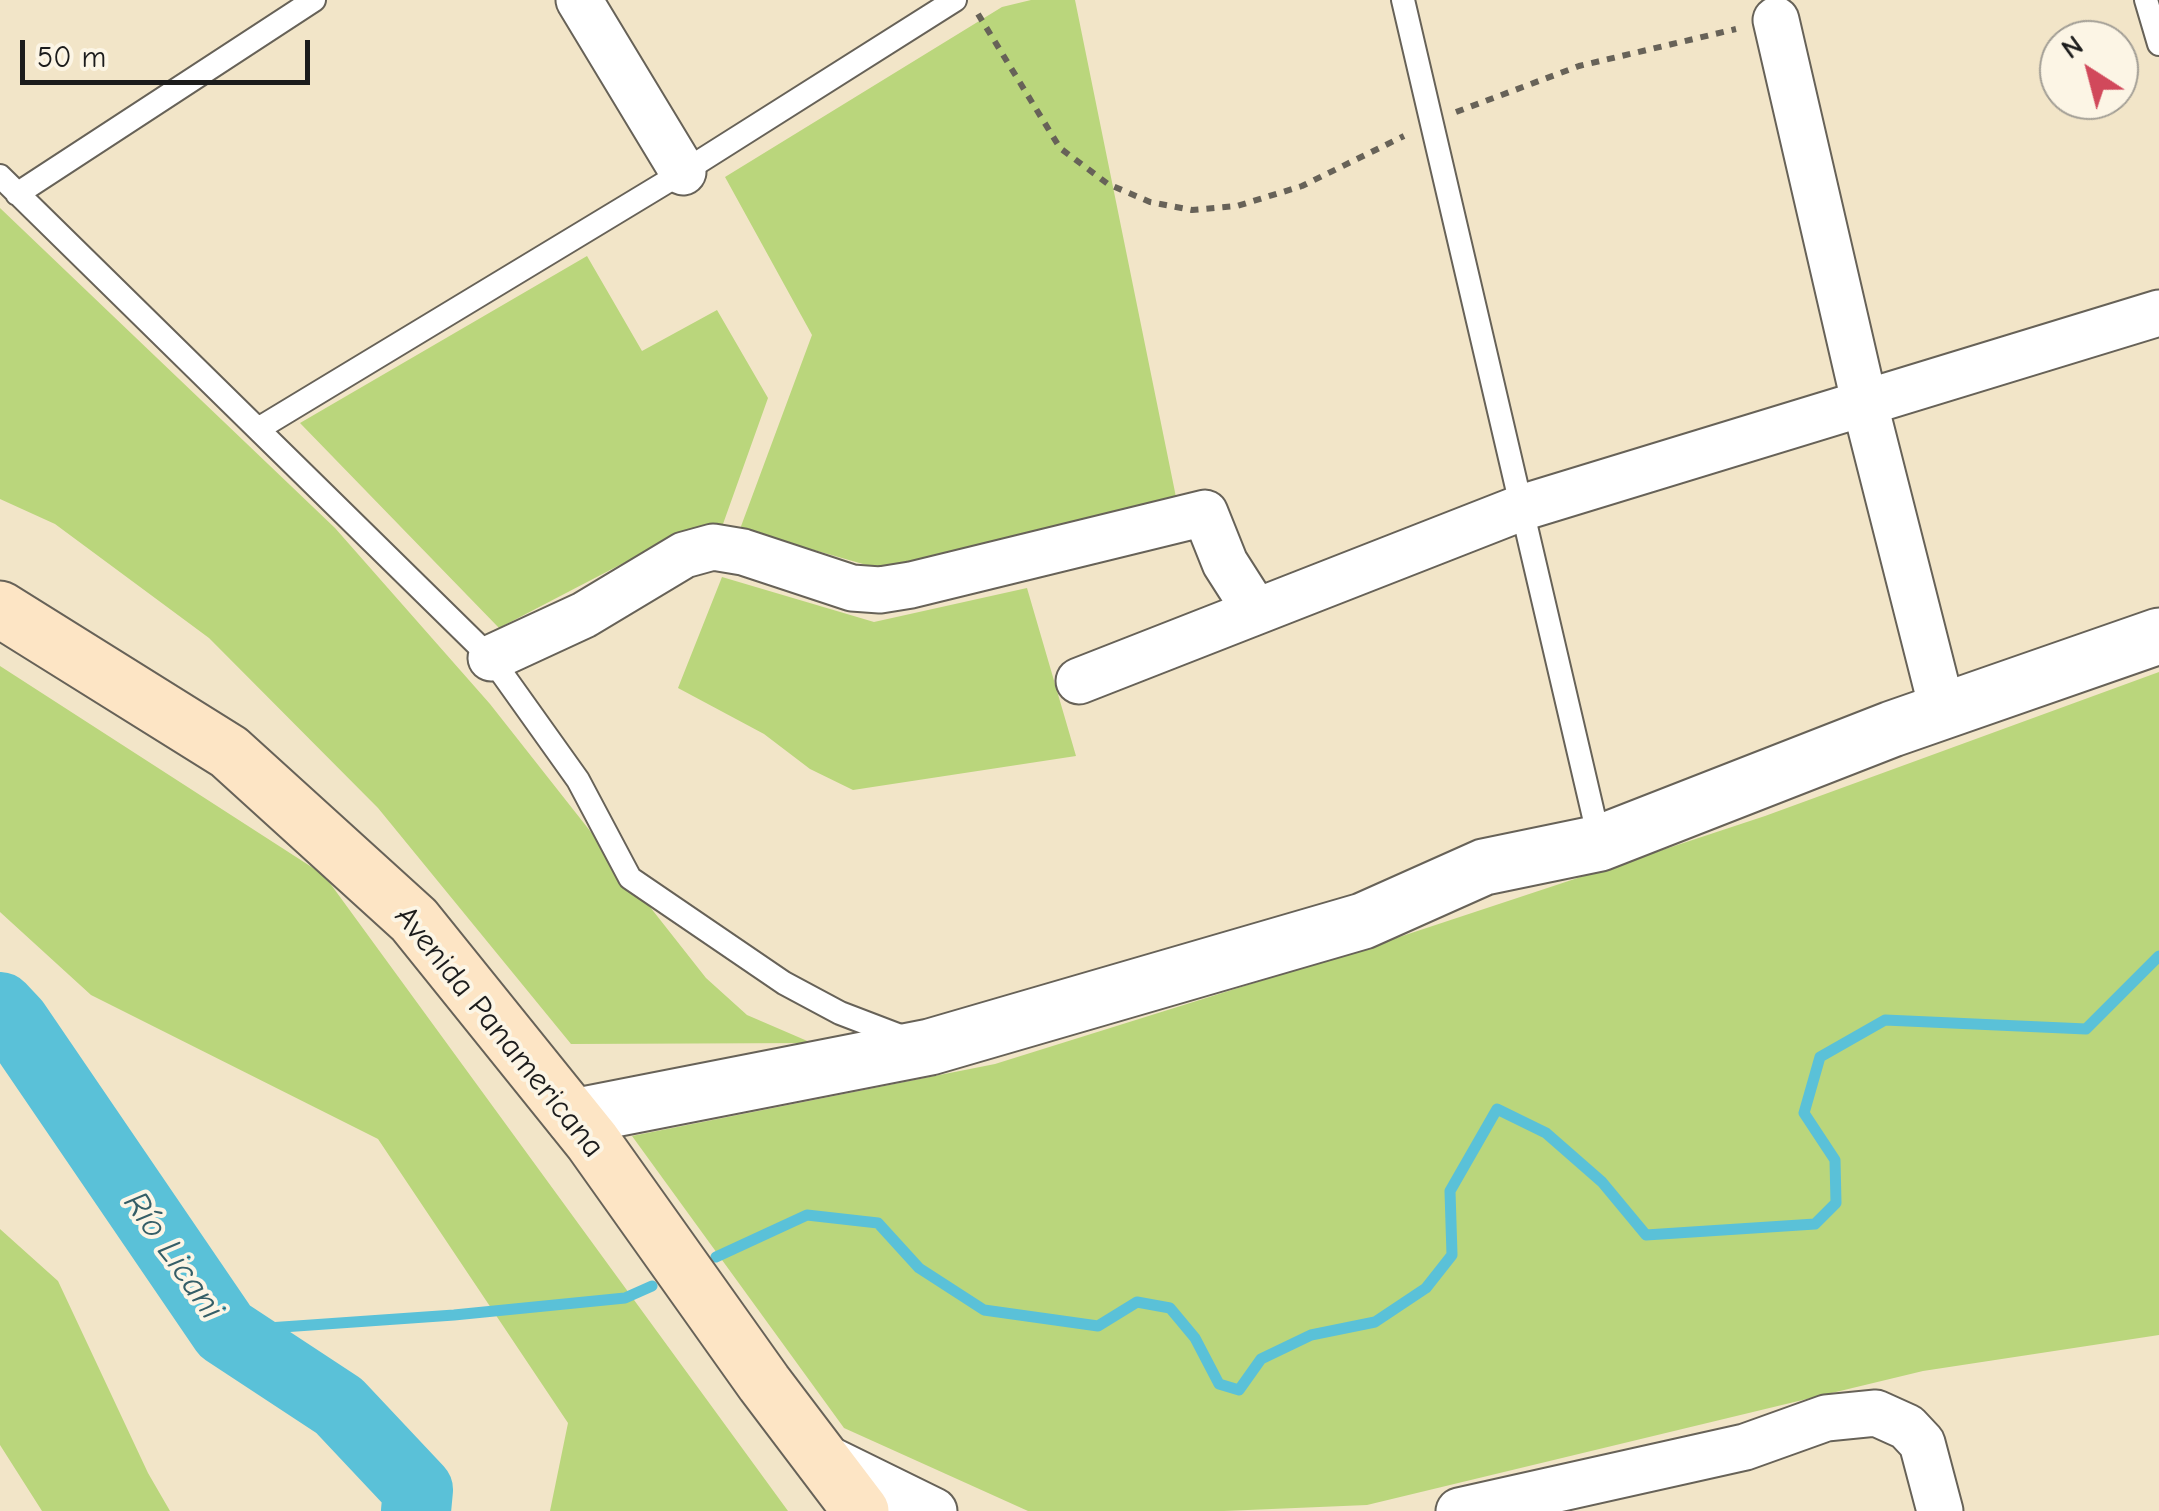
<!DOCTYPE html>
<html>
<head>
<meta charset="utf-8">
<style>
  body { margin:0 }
  #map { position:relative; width:2159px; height:1511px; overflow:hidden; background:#f2e5c8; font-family:"Comic Neue",sans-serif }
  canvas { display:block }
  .north { position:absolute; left:2039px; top:20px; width:100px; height:100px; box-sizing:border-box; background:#fcf5e5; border:2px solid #a29e95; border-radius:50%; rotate:324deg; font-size:28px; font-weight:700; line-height:40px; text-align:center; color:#1c1c1c }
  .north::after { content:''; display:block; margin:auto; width:35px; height:45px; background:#d1495b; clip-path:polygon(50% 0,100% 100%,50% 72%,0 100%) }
  .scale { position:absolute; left:20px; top:40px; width:290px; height:45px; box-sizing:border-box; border:5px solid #1c1c1c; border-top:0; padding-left:12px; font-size:30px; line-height:35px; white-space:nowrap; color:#1c1c1c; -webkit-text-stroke:8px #fcf5e5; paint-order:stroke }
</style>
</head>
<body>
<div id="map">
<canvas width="2159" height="1511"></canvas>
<div class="north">N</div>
<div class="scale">50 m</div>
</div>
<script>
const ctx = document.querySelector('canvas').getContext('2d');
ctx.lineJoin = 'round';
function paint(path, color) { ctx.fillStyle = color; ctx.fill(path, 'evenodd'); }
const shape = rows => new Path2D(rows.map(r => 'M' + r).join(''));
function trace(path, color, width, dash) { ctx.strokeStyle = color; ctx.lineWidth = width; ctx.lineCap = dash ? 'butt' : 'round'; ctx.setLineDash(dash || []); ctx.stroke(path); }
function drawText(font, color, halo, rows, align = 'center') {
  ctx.font = font + ' "Comic Neue",sans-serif'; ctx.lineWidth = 8; ctx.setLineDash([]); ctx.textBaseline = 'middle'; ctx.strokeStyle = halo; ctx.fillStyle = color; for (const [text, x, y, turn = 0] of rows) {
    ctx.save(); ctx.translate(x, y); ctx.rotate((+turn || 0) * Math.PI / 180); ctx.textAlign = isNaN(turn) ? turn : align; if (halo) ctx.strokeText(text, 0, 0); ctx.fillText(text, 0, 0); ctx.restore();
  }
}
paint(shape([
  [1031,0,1075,0,1177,502,877,568,740,529,812,335,725,177,1002,7],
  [0,208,335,528,490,704,706,978,747,1015,812,1043,571,1044,378,808,209,638,55,524,0,499],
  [587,256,642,351,717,310,768,398,723,524,683,532,499,628,300,423],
  [722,577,874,622,1027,588,1076,756,853,790,810,769,764,734,678,688],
  [0,666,324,875,788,1511,550,1511,568,1423,378,1139,91,995,0,912],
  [2159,672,2159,1335,1923,1371,1367,1505,1224,1511,1028,1511,844,1428,632,1136,995,1064,1366,948,1765,816],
  [0,1229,58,1281,148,1473,170,1511,42,1511,0,1445]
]), '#bad67c');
trace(shape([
  [716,1257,807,1215,878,1223,919,1268,984,1310,1098,1326,1137,1302,1170,1308,1195,1338,1219,1384,1239,1390,1261,1359,1311,1335,1375,1322,1426,1288,1452,1255,1450,1191,1497,1109,1546,1133,1602,1182,1646,1235,1815,1224,1836,1203,1835,1160,1804,1113,1820,1057,1885,1020,2086,1029,2159,956],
  [225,1331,454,1315,625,1298,652,1286]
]), '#5ac1d8', 11);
trace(shape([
  [0,1007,15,1023,225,1331,339,1406,418,1490,416,1511]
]), '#5ac1d8', 70);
const service = shape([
  [1403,0,1600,843],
  [2146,0,2159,44],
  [0,176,491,658,578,780,630,878,784,983,840,1013,908,1039],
  [17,194,314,0],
  [258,429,683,172,955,0]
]);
const minor = shape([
  [579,0,683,172],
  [1776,20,1865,405,1943,712],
  [491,658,584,615,684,555,713,547,743,552,852,588,880,590,911,585,1205,513,1225,563,1255,610],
  [1079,681,1521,508,2159,313],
  [820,1455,934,1511],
  [1459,1511,1745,1447,1826,1418,1876,1413,1907,1427,1922,1443,1940,1511]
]);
const tertiary = shape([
  [573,1117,930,1047,1363,921,1484,867,1600,843,1892,729,2159,636]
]);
const secondary = shape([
  [0,609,229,752,414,920,592,1141,764,1383,861,1511]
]);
trace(service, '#676258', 26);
trace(minor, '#676258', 49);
trace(tertiary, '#676258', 59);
trace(secondary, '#676258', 59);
trace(shape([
  [978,14,1060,148,1108,184,1150,202,1192,210,1237,206,1302,186,1404,136],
  [1456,112,1579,66,1736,29]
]), '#676258', 6, [8, 8]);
trace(service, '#fff', 22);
trace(minor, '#fff', 45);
trace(tertiary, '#fff', 55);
trace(secondary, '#fde5c5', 55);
drawText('32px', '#1c1c1c', '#fcf5e5', [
  ["Avenida Panamericana",499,1032,51]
]);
drawText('italic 35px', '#355e67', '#fcf5e5', [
  ["Río Licani",173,1256,55]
]);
</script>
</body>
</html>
